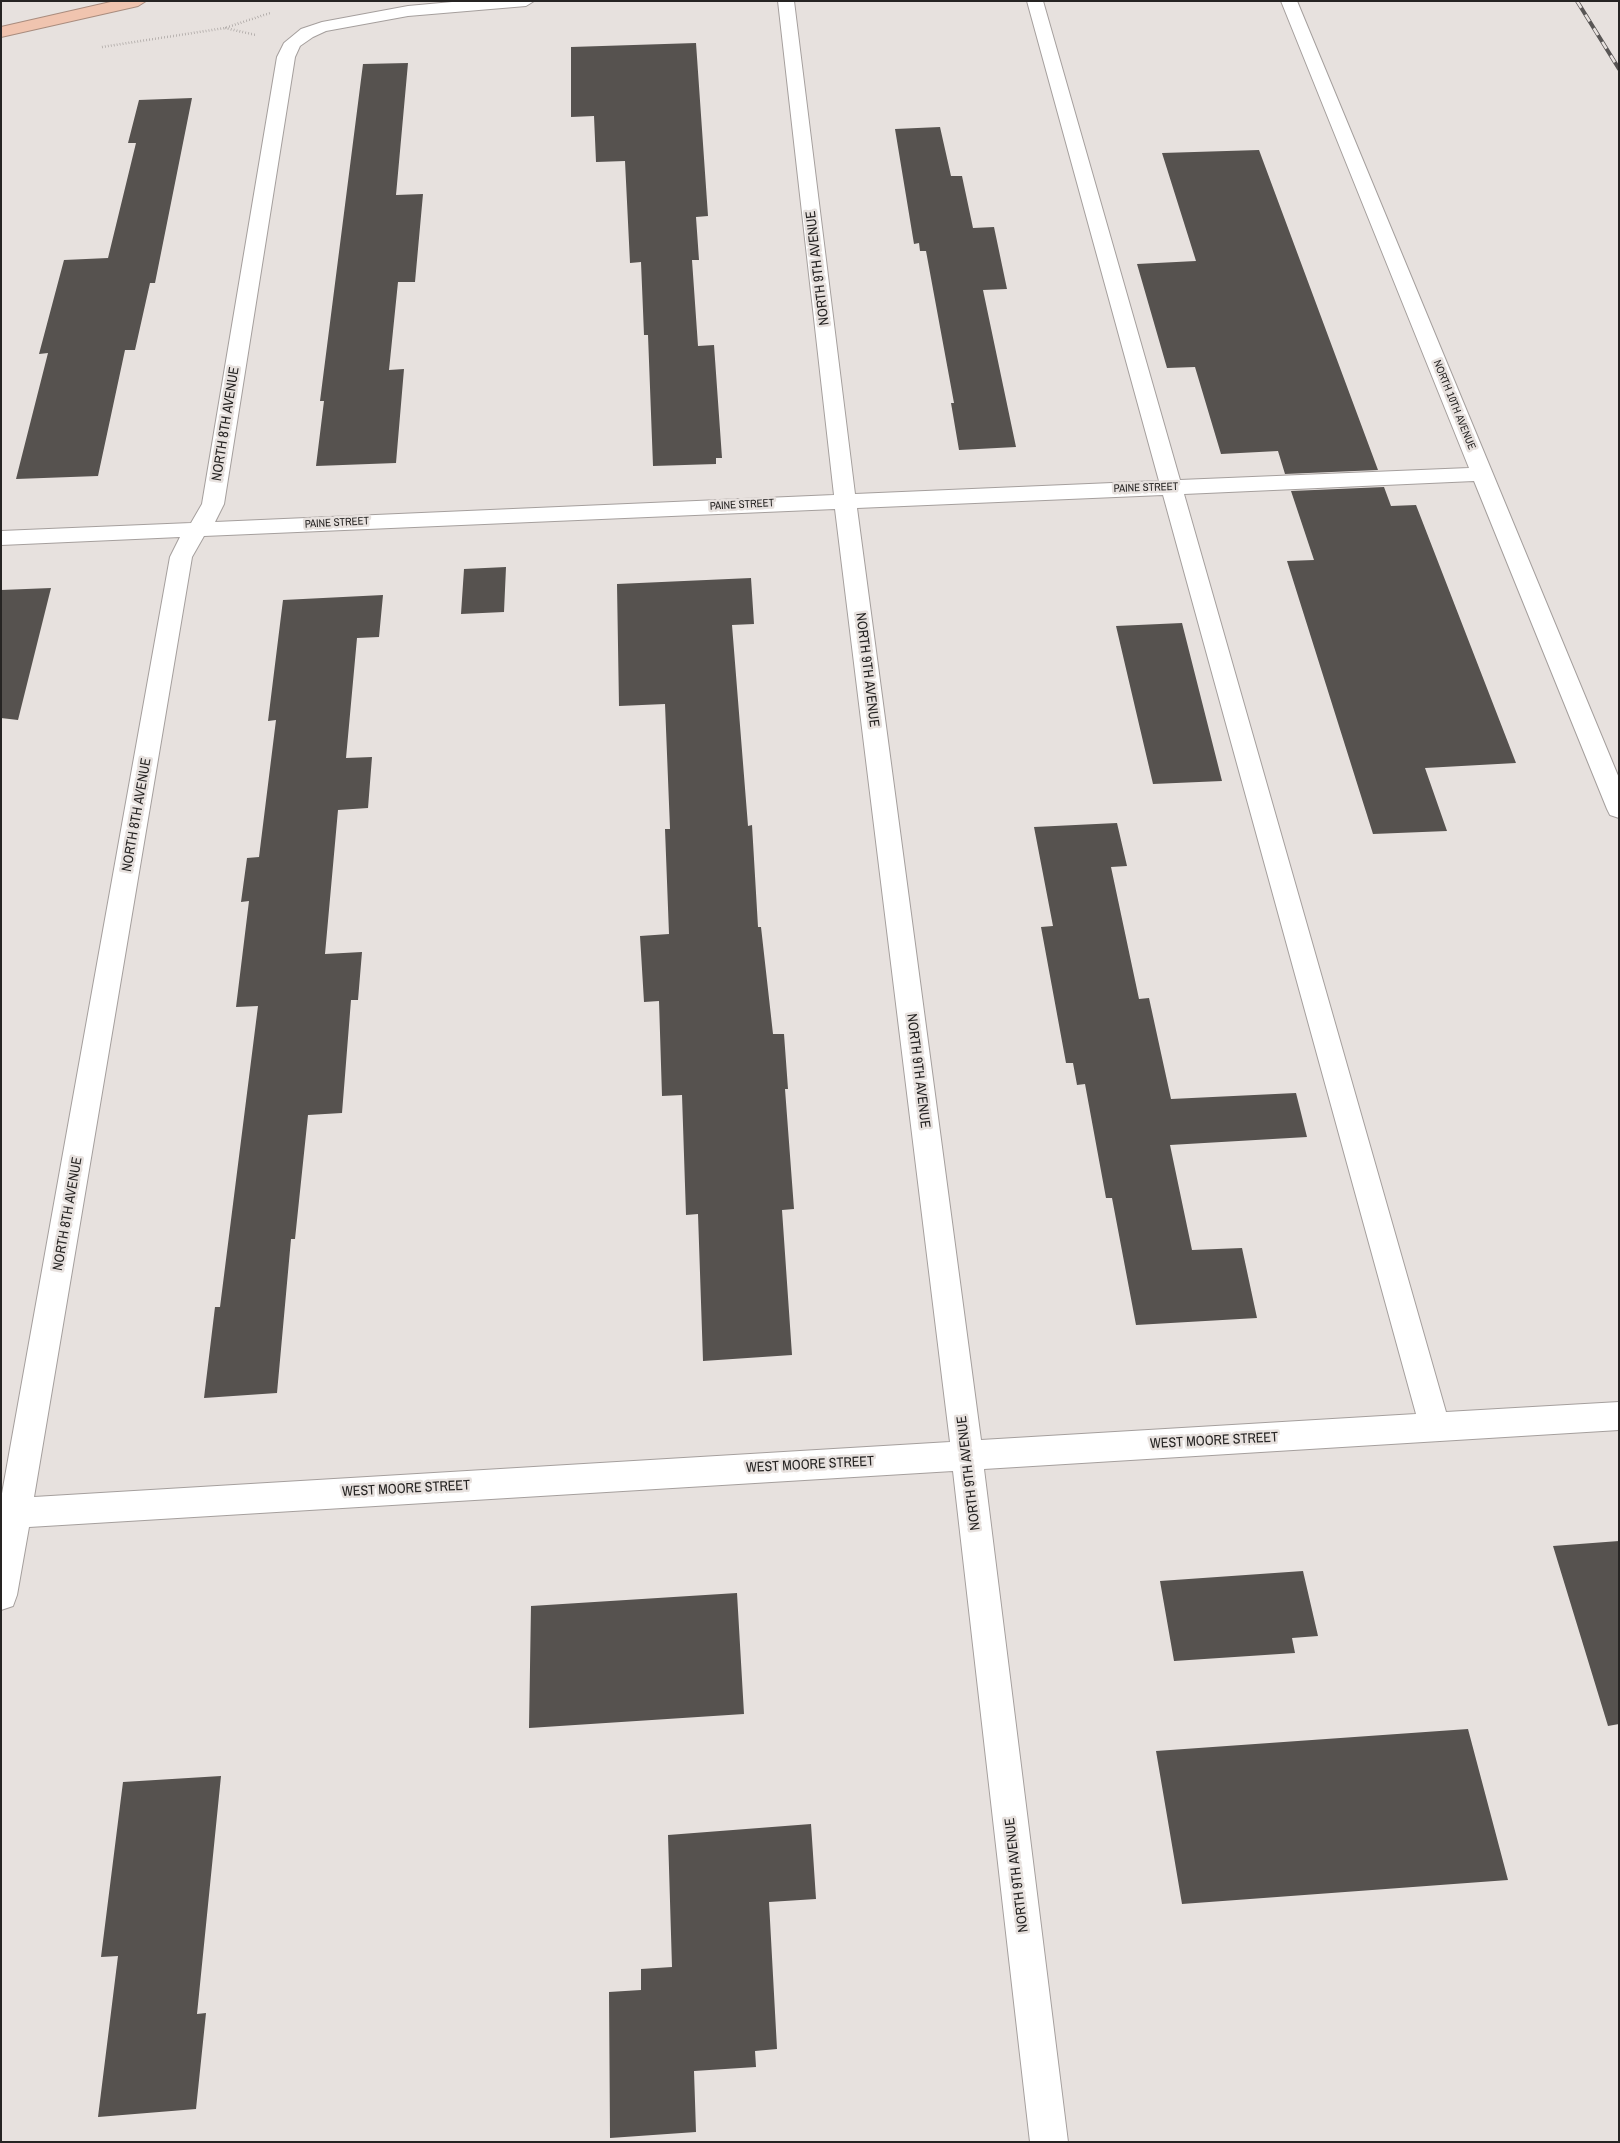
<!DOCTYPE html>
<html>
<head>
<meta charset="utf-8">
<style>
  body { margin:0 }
  #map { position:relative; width:1620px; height:2143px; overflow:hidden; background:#e7e1de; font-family:"Archivo Narrow",sans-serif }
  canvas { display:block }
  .frame { position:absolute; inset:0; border:2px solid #262423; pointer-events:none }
</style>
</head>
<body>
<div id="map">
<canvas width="1620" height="2143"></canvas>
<div class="frame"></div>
</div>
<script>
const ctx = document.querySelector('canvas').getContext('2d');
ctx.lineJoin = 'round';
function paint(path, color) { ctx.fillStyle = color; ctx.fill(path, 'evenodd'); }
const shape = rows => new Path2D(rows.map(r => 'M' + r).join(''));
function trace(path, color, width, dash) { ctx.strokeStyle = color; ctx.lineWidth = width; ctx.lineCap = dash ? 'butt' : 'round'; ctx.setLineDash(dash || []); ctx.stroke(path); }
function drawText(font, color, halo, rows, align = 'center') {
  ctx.font = font + ' "Archivo Narrow",sans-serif'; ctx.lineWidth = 5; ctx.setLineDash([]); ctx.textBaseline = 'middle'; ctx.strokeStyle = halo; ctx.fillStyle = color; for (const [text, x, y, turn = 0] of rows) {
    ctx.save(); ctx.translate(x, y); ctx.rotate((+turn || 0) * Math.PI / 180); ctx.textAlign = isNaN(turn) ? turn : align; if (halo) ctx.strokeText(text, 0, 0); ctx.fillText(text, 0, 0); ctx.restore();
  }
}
paint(shape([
  [696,43,708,216,696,217,699,260,692,260,698,346,714,345,722,458,716,458,716,464,653,466,648,335,644,335,641,262,630,263,625,161,596,162,594,116,571,117,571,47],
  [408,63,396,195,423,194,415,282,398,282,389,370,404,369,396,463,316,466,324,401,320,401,363,64],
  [192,98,155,283,150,283,135,350,125,350,98,476,16,479,48,353,39,354,64,260,108,258,136,143,128,143,139,100],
  [940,127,951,176,962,176,973,228,994,227,1007,289,983,290,1016,447,959,450,951,403,954,403,926,251,920,251,919,243,914,244,895,129],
  [1259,150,1378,470,1285,474,1278,451,1221,454,1195,367,1167,368,1137,264,1196,261,1162,153],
  [1384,487,1391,506,1416,505,1516,763,1425,768,1447,831,1373,834,1287,561,1314,560,1291,491],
  [506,567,504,612,461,614,464,569],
  [751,578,754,624,732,625,748,826,752,825,758,927,761,927,773,1034,784,1034,788,1089,785,1089,794,1209,782,1210,792,1355,703,1361,698,1214,686,1215,682,1095,662,1096,659,1001,644,1002,640,936,669,934,665,829,670,829,665,704,619,706,617,584],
  [51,588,18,720,1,718,1,590],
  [383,595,379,637,357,638,346,758,372,757,368,808,338,810,325,954,362,952,358,1000,351,1000,342,1113,308,1115,295,1239,291,1239,277,1393,204,1398,215,1307,220,1307,258,1006,236,1007,249,901,241,902,247,858,259,857,276,720,268,721,283,600],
  [1182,623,1222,781,1153,784,1116,626],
  [1117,823,1127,866,1111,867,1139,999,1149,998,1171,1099,1296,1093,1307,1137,1170,1145,1192,1250,1242,1248,1257,1318,1136,1325,1112,1198,1106,1198,1085,1084,1077,1085,1073,1063,1066,1063,1041,927,1053,926,1034,827],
  [1619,1541,1619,1724,1608,1726,1553,1546],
  [1303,1571,1318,1636,1292,1638,1295,1653,1174,1661,1160,1581],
  [737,1593,744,1714,529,1728,531,1606],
  [1468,1729,1508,1880,1182,1904,1156,1751],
  [221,1776,197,2014,206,2013,196,2109,98,2117,118,1956,101,1957,123,1782],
  [811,1824,816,1899,769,1902,777,2049,755,2051,756,2067,694,2071,696,2132,610,2138,609,1992,641,1990,641,1969,672,1967,668,1835]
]), '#56524f');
const minor = shape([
  [463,1,534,1,526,6,408,16,326,31,313,37,300,46,295,57,224,504,215,522,834,495,778,1,794,1,855,494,1159,481,1027,1,1043,1,1180,480,1469,468,1281,1,1297,1,1619,778,1619,818,1610,815,1607,809,1474,481,1184,494,1446,1412,1619,1402,1619,1430,984,1469,1068,2142,1030,2142,953,1471,29,1527,17,1595,13,1606,1,1610,1,1499,170,557,180,537,1,545,1,531,191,523,202,504,277,57,284,43,301,29,322,22,408,6,463,1],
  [1163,495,1416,1414,981,1440,857,508,1163,495],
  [835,509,950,1442,34,1497,192,557,204,536,835,509]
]);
const highway = shape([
  [115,1,146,1,138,6,1,37,1,27,115,1]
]);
trace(minor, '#a59f9d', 2);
trace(highway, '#a98c7e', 2);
trace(shape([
  [225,28,256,35],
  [102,47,225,28,270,13]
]), '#8c8785', 2.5, [0.5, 2.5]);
paint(minor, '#fff');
paint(highway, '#f0c4af');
const rail = shape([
  [1577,1,1619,69]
]);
trace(rail, '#595655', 4);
trace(rail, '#e7e1de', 2.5, [8]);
drawText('11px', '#262423', '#e7e1de', [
  ["NORTH 10TH AVENUE",1454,405,68],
  ["PAINE STREET",1146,488,-2],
  ["PAINE STREET",742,505,-3],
  ["PAINE STREET",337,523,-3]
]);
drawText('14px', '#262423', '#e7e1de', [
  ["NORTH 9TH AVENUE",818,268,-97],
  ["NORTH 8TH AVENUE",226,424,-81],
  ["NORTH 9TH AVENUE",867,670,83],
  ["NORTH 8TH AVENUE",137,815,-80],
  ["NORTH 9TH AVENUE",918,1071,83],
  ["NORTH 8TH AVENUE",68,1214,-80],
  ["WEST MOORE STREET",1214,1441,-3],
  ["WEST MOORE STREET",810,1465,-3],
  ["NORTH 9TH AVENUE",969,1473,-97],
  ["WEST MOORE STREET",406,1489,-3],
  ["NORTH 9TH AVENUE",1017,1875,-97]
]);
</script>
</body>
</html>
